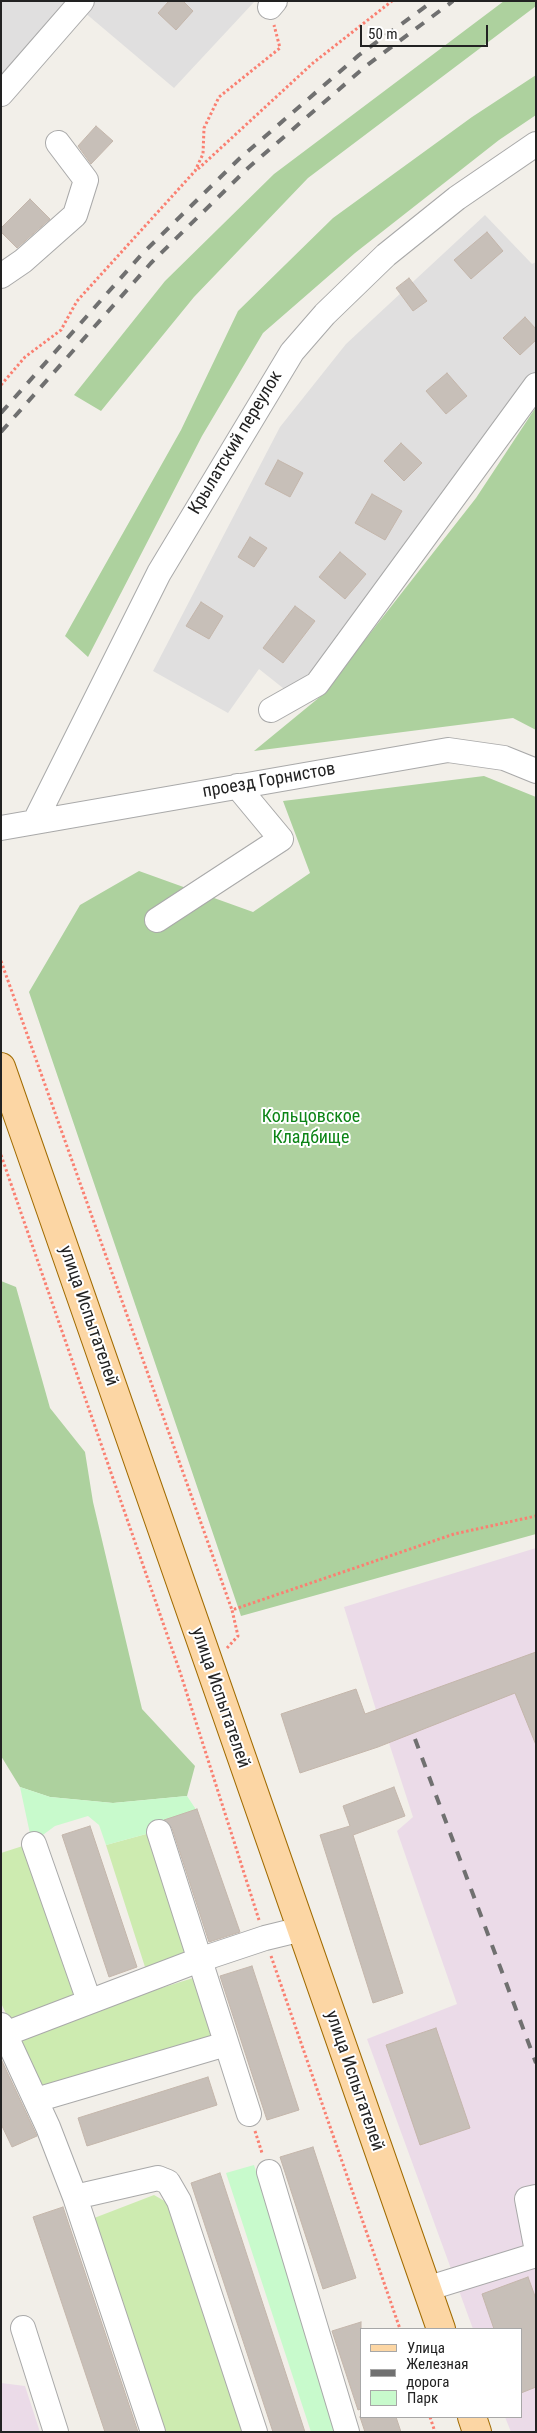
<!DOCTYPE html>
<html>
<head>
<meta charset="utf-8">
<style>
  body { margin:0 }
  #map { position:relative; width:537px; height:2433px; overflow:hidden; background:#f2efe9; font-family:"Roboto Condensed",sans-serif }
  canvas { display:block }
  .frame { position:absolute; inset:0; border:2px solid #222; pointer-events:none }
  .legend { position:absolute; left:360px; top:2328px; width:162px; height:90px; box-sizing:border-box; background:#fff; border:1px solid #a7a7a7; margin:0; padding:6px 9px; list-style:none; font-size:15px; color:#222 }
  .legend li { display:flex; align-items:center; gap:10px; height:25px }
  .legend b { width:25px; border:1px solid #a7a7a7 }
  .scale { position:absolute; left:360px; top:25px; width:128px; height:22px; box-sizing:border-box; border:2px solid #222; border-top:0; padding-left:6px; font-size:15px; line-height:18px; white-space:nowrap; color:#222; -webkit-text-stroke:4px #fff; paint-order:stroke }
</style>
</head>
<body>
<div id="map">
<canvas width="537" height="2433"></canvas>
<div class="frame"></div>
<ul class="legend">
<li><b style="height:6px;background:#fcd6a4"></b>Улица</li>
<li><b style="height:6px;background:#707070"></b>Железная дорога</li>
<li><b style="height:14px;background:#c8facc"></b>Парк</li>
</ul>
<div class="scale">50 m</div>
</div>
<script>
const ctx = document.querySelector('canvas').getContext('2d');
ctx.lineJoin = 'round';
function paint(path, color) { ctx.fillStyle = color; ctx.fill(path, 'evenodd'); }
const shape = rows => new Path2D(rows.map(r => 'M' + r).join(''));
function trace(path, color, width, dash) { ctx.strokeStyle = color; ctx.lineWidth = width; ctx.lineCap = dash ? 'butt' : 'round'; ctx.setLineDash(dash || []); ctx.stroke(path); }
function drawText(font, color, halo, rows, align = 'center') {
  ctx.font = font + ' "Roboto Condensed",sans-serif'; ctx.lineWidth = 4; ctx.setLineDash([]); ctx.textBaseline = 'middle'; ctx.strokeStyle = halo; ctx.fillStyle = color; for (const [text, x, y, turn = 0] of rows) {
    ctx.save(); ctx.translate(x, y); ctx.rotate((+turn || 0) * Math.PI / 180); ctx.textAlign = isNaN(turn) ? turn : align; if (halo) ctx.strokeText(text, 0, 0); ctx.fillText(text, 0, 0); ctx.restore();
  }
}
paint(shape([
  [1,1,67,1,1,78],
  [71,1,255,1,174,88],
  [485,215,532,264,536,262,536,378,348,638,288,692,259,669,228,713,153,671,280,427,346,344]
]), '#e0dfdf');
paint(shape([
  [536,1548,536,2432,511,2432,505,2417,521,2417,521,2329,473,2329,367,2039,457,2004,397,1831,413,1817,389,1743,376,1710,344,1607],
  [1,2383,25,2386,40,2432,1,2432]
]), '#ebdbe8');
paint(shape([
  [157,1831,192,1953,145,1967,106,1845],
  [32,1843,85,1997,9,2020,1,2003,1,1853],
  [193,1978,211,2036,43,2088,18,2039,91,2010],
  [154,2195,168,2203,242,2432,159,2432,89,2220]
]), '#cdebb0');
paint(shape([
  [504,1,536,1,536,6,308,178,194,297,101,411,74,395,165,281,274,174],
  [536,75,536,115,499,140,355,253,263,333,202,436,88,657,65,636,181,430,238,311,333,218,472,117],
  [536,407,536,730,513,718,254,751,321,696,476,498],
  [484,776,536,797,536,1534,241,1616,29,992,80,905,139,871,253,912,310,873,283,801],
  [1,1281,16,1287,50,1408,85,1452,93,1502,142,1709,195,1766,187,1796,113,1803,50,1797,20,1787,1,1756]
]), '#add19e');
paint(shape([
  [20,1787,50,1797,113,1803,187,1796,197,1811,155,1824,157,1831,106,1845,99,1825,88,1816,55,1826,32,1843],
  [254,2165,340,2432,311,2432,226,2173]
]), '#c8facc');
const building = shape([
  [169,1,183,1,193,11,176,30,158,13,169,1],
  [96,126,113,141,91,164,78,146,96,126],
  [30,199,50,219,17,248,1,232,1,228,30,199],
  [487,232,503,251,471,279,454,260,487,232],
  [409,278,427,301,413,311,396,288,409,278],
  [525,317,536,329,536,340,520,355,503,338,525,317],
  [447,373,467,396,446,414,426,391,447,373],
  [401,443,422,463,404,481,384,461,401,443],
  [278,460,303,473,290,497,265,484,278,460],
  [372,494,402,511,385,540,355,523,372,494],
  [250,537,267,548,254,567,238,557,250,537],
  [340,552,366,574,345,599,319,577,340,552],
  [201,602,223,616,209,639,186,626,201,602],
  [295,606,315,621,283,663,263,648,295,606],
  [536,1652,536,1745,515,1693,378,1747,300,1773,281,1714,356,1689,365,1714,536,1652],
  [394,1787,405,1816,353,1835,403,1993,373,2003,320,1835,350,1826,343,1806,394,1787],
  [197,1809,240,1932,209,1942,172,1828,164,1820,197,1809],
  [90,1826,137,1967,109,1977,62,1835,90,1826],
  [252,1966,299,2110,267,2120,220,1976,252,1966],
  [436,2028,470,2128,420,2145,386,2045,436,2028],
  [1,2059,37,2136,12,2147,1,2124,1,2059],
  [208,2077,217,2105,87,2146,78,2118,208,2077],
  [313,2147,356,2278,323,2289,280,2157,313,2147],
  [220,2173,305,2432,273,2432,191,2183,220,2173],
  [63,2207,138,2432,105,2432,33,2217,63,2207],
  [528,2277,536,2299,536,2387,521,2393,521,2329,494,2329,482,2294,528,2277],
  [361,2322,361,2409,358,2410,332,2331,361,2322],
  [360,2417,396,2417,401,2432,365,2432,360,2417]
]);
paint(building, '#c7bfb8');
trace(building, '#c4b6ab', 1);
const minor = shape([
  [270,7,275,1],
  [1,94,82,1],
  [1,276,23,261,75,215,86,180,58,143],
  [271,710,317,684,536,385],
  [35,821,159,573,292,352,325,314,386,255,457,198,536,144],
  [1,828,448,750,504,758,536,771],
  [157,920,281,839,237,786],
  [159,1832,249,2114],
  [34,1844,89,2001],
  [1,2025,5,2034,199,1960,265,1938,302,1929],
  [5,2034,48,2127,75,2197,153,2432],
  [36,2100,226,2044],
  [269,2172,347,2432],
  [75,2197,158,2178,168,2182,179,2201,255,2432],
  [536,2197,527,2199,536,2246],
  [426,2289,536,2255],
  [23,2328,56,2432]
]);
const major = shape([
  [1,1067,441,2329],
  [472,2417,477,2432]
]);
trace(minor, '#a9a9a9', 26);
trace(major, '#a06b00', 30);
trace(shape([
  [198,169,313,63,392,1],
  [1,385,25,357,61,330,77,301,195,171,203,154,204,128,219,97,280,48,274,25],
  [1,961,232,1610],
  [1,1155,180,1672,259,1920],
  [227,1648,238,1636,232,1610,454,1534,536,1516],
  [271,1956,400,2329],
  [255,2131,262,2153],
  [430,2417,435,2432]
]), '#fa8072', 3, [2.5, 2.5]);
trace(minor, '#fff', 24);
trace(major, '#fcd6a4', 28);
trace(shape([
  [1,413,142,254,239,159,359,55,433,1],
  [1,432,151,263,248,168,366,66,453,1],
  [415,1739,536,2063]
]), '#707070', 4, [10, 10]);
drawText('18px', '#222', '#fff', [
  ["Крылатский переулок",236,443,-59],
  ["проезд Горнистов",269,781,-10],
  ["улица Испытателей",88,1316,71],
  ["улица Испытателей",220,1698,71],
  ["улица Испытателей",354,2081,71]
]);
drawText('18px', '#0c8416', '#fff', [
  ["Кольцовское",311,1117],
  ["Кладбище",311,1138]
]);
</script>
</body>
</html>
